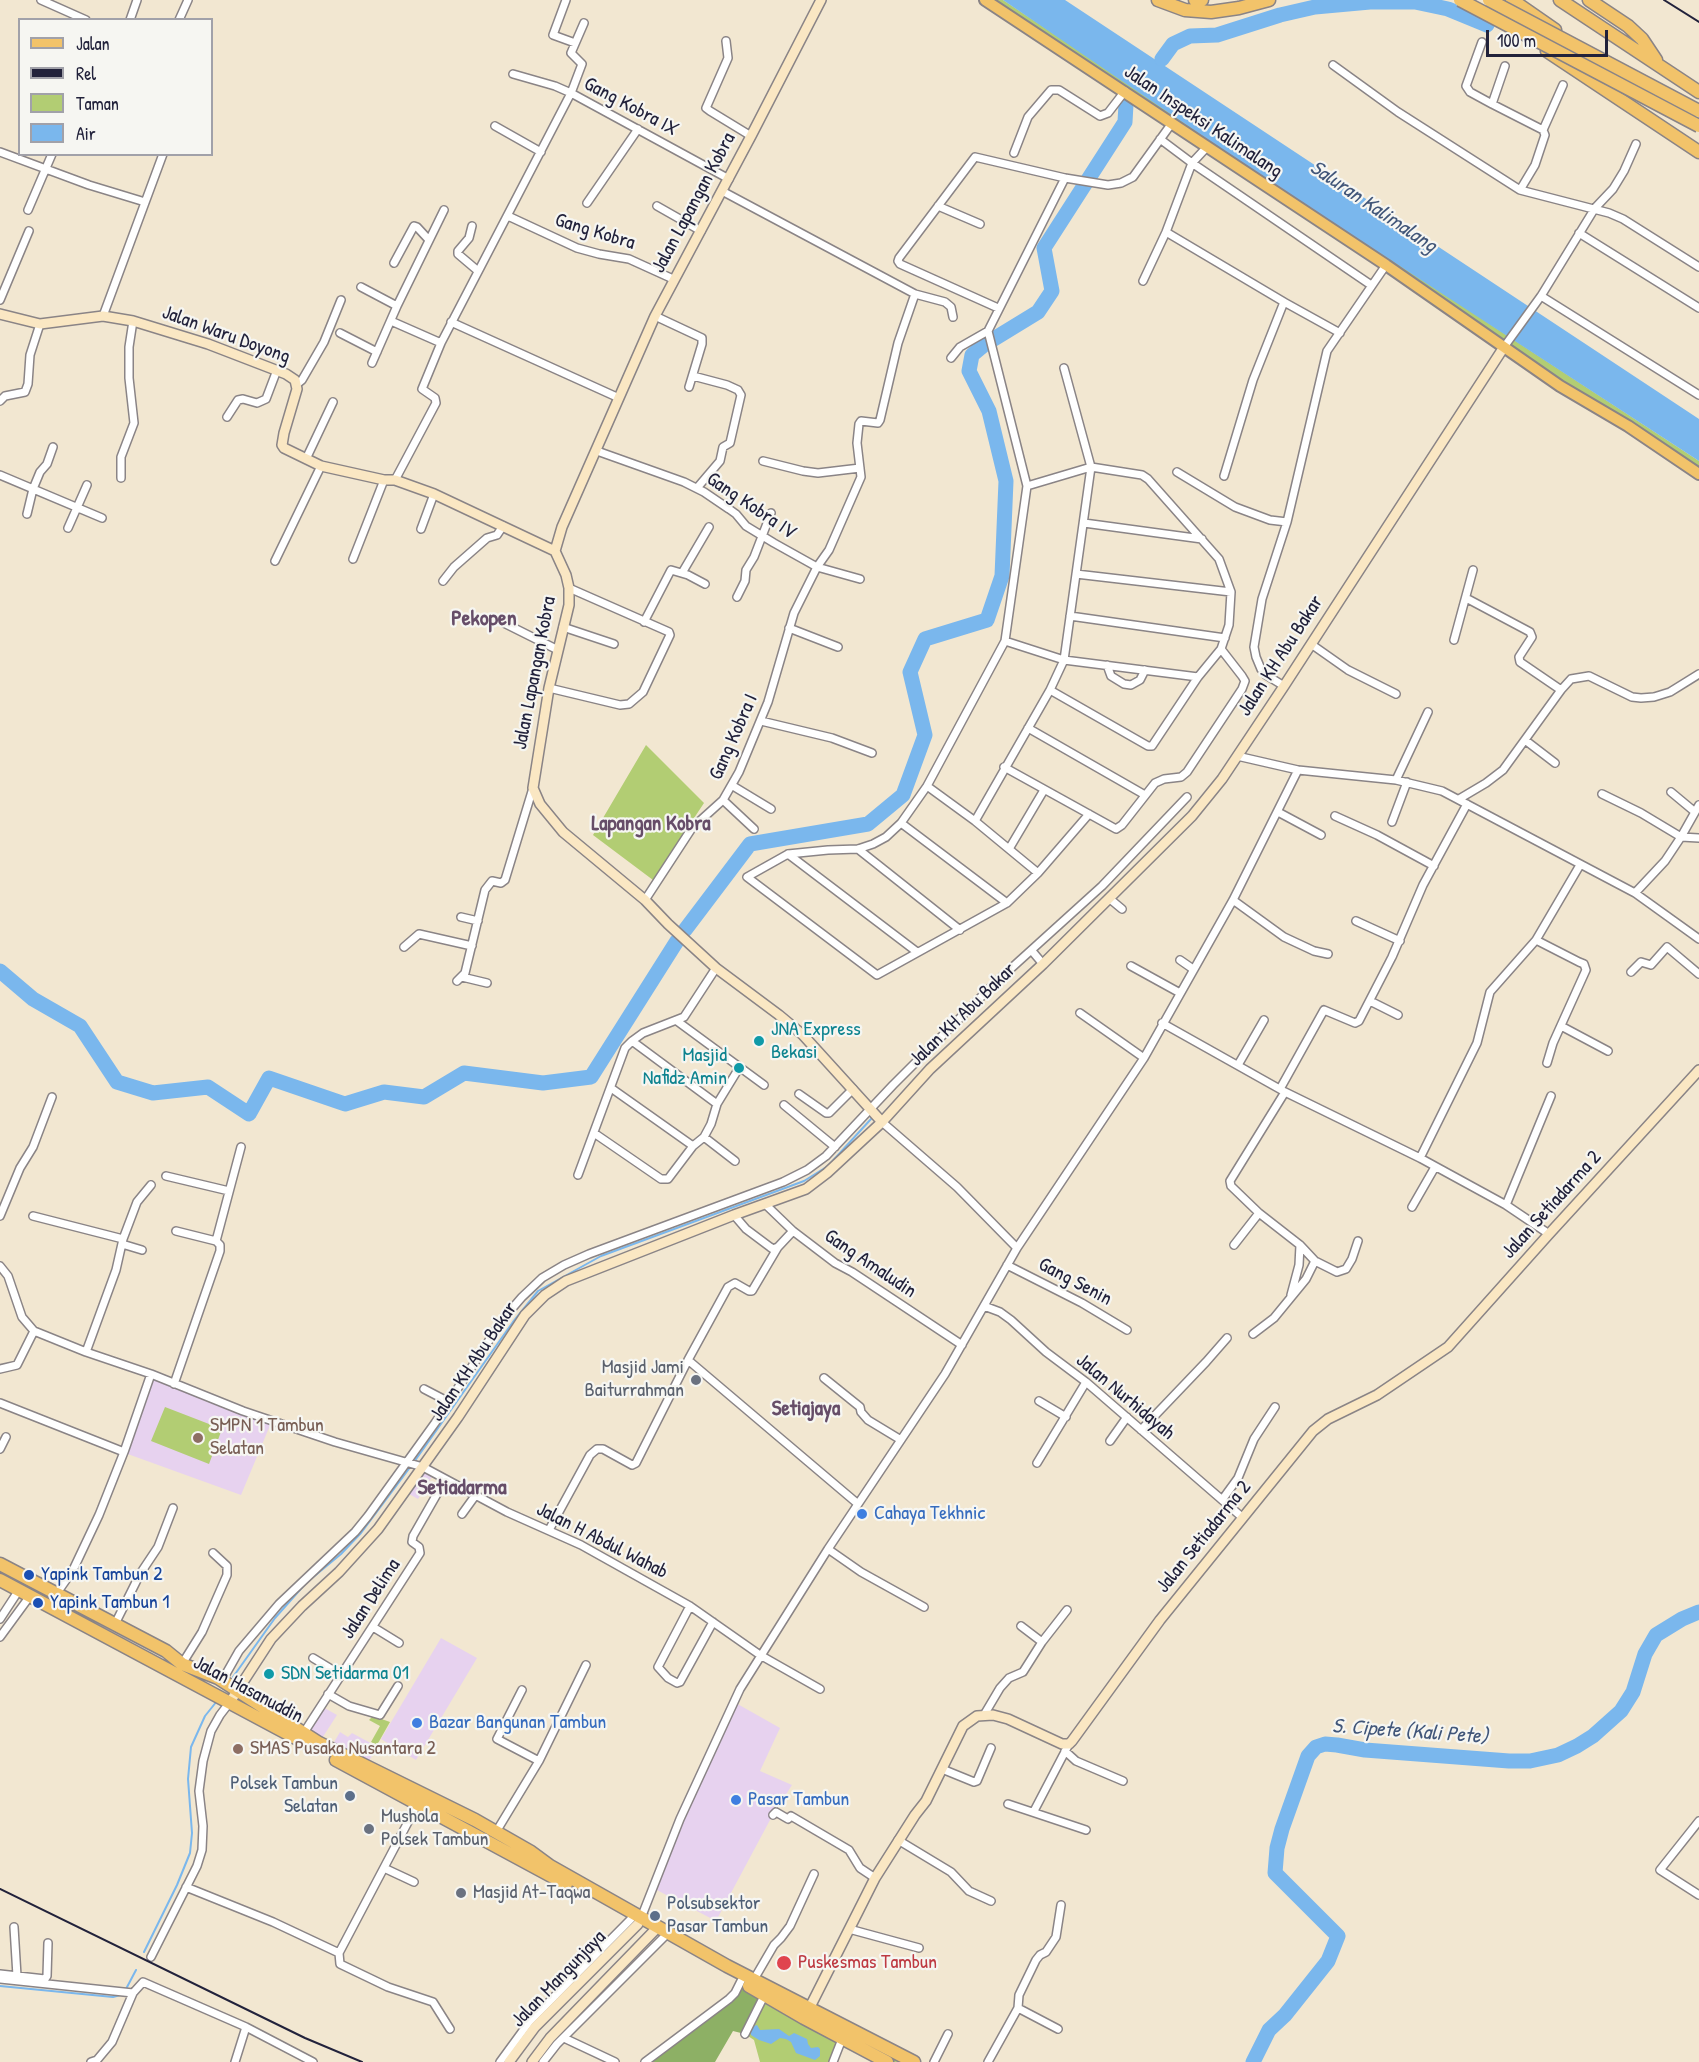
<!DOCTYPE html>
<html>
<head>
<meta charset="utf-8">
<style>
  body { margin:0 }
  #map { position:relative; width:1699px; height:2062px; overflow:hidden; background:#f2e7d1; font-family:"Patrick Hand",sans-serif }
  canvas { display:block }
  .legend { position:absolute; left:18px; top:18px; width:195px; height:138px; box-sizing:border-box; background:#f6f6f2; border:2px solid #a1a1a9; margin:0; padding:8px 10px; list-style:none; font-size:18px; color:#22223b }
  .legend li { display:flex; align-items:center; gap:12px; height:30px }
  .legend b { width:30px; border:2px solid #a1a1a9 }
  .scale { position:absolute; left:1486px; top:30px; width:122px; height:27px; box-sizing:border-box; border:3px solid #22223b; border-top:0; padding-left:8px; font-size:18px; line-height:21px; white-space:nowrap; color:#22223b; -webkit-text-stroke:4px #f6f6f2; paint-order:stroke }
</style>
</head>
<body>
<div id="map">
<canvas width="1699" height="2062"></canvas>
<ul class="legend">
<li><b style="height:8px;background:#f2c36a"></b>Jalan</li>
<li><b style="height:8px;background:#22223b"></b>Rel</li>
<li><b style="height:16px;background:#b2cd73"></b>Taman</li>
<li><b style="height:16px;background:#7ab7ed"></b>Air</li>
</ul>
<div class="scale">100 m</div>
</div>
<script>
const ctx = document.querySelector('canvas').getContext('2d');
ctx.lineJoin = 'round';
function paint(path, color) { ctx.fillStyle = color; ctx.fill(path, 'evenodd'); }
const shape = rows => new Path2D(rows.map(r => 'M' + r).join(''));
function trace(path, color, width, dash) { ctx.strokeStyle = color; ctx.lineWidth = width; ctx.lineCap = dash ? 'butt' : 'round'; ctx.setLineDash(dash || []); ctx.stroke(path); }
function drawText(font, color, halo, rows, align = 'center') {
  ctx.font = font + ' "Patrick Hand",sans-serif'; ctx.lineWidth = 4.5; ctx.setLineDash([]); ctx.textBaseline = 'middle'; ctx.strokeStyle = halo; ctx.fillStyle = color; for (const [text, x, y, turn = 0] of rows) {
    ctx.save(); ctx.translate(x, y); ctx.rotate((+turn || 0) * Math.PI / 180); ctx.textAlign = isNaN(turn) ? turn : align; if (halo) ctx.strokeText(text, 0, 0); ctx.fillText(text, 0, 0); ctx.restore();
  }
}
paint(shape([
  [151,1378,271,1423,241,1495,125,1453],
  [426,1471,433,1475,418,1499,409,1494],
  [441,1638,477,1658,416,1760,381,1739],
  [734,1702,780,1728,760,1771,792,1785,770,1820,716,1921,653,1888],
  [321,1706,337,1715,319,1743,303,1734],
  [340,1732,348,1737,352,1733,378,1747,366,1765,330,1749]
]), '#e7d2ef');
paint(shape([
  [985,0,1003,0,1511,338,1699,461,1699,474,1519,357,1509,341,1486,335],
  [646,745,704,803,653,880,593,835],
  [165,1407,222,1429,209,1464,151,1441],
  [373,1716,390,1722,377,1745,371,1742,380,1726,369,1720],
  [457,1811,531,1852,914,2062,887,2062,842,2039,833,2062,760,2062,754,2040,745,2034,763,1996,741,1981,631,1918,449,1822]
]), '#b2cd73');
paint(shape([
  [741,1981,764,1996,745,2034,733,2031,715,2062,645,2062,729,1999]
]), '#8db065');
paint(shape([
  [1003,0,1065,0,1699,419,1699,461,1260,175],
  [757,2025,760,2030,779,2029,789,2036,794,2033,807,2039,808,2044,811,2048,818,2047,820,2049,820,2056,815,2060,796,2053,791,2042,786,2039,780,2038,771,2044,759,2040,751,2035,751,2031,754,2026]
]), '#7ab7ed');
trace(shape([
  [414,1462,513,1322,538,1291,601,1256,804,1181,828,1166,871,1119],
  [233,1677,275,1618,306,1583,341,1554,361,1533,411,1466],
  [144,1952,177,1885,190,1853,192,1833,188,1779,191,1747,205,1716,217,1701],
  [0,1986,113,1997,124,1994],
  [126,1989,136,1970]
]), '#7ab7ed', 2);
trace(shape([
  [1162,59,1173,44,1190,36,1217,35,1280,15,1315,7,1370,2,1415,2,1448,9,1487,25],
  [685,930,750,844,868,824,903,795,925,735,910,672,925,639,987,620,1002,576,1006,481,989,411,969,371,972,355,984,345,1038,312,1052,291,1044,248,1125,122,1126,104],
  [0,971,33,999,80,1026,117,1082,153,1093,208,1087,249,1114,269,1078,345,1104,384,1092,424,1097,464,1073,543,1083,591,1077,677,941],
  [1253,2062,1269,2030,1285,2015,1328,1961,1338,1936,1275,1873,1277,1848,1282,1829,1308,1756,1316,1747,1325,1744,1337,1745,1365,1750,1509,1761,1530,1761,1558,1755,1577,1746,1593,1736,1621,1711,1633,1692,1645,1654,1656,1635,1682,1619,1699,1612]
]), '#7ab7ed', 15);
const street = shape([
  [41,0,86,20],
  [566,0,553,35,575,43],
  [130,20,137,0],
  [179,20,188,0],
  [726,41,728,58,706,108,710,111,751,136],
  [1482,42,1466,86,1470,92,1492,104],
  [1333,65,1398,112,1520,190,1609,213,1623,219,1699,267],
  [1505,66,1492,104,1543,130,1545,135,1535,165,1520,190],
  [513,74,555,86,571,93,729,179],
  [495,126,541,152],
  [1543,130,1563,85],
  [1160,139,1192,163,1371,285],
  [0,152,89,185,145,202],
  [1014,153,1028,117,1051,90,1059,90,1100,116,1108,113,1125,91],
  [722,191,915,294,945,302,951,307,953,317],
  [587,203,638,129],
  [657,206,701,231],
  [938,206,980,224],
  [28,210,52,154],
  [508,216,577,248,599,254,629,259,673,279],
  [472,226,469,238,458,251,458,254,478,271],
  [1166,232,1284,302],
  [1579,233,1699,308],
  [394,263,414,226,417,227,429,240],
  [1143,281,1166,232,1192,163,1206,148],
  [361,287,397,306],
  [1541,296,1699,395],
  [0,300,29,231],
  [998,308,900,264,898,261,899,258,975,157,1065,178],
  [103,316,163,154],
  [655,316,702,338,702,344,689,387],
  [391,321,441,343],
  [451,322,619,398],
  [340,333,377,352],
  [1504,347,1541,296,1595,208,1613,189,1624,171,1636,144],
  [951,358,960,347,988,331],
  [372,363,397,306,444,210],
  [693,376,727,385,738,390,741,395,730,443,723,447,720,461,697,488],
  [297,384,302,380,324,342,341,300],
  [0,401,5,396,25,392,28,384,30,355,40,324],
  [227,417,238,400,243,399,257,403,266,399,277,370],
  [597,451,684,482,704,492,729,509,736,514,746,526,774,543,817,567,860,579],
  [306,459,333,402],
  [763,461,803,471,818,473,860,468],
  [1177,472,1235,507,1270,520,1287,522],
  [0,475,102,518],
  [1224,476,1253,380,1284,302,1340,333],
  [121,478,121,457,134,423,129,378,129,347,133,321],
  [395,480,436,403,435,398,422,389,441,343,571,93,582,64,571,53,584,23],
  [1027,486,1091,467,1142,475,1148,479,1219,559,1231,592,1229,625,1221,649,1198,677,1152,746,1148,746,1050,690],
  [27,514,33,489,40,472,47,464,53,447],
  [1084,523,1202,539],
  [68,528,87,485],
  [421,529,434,494],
  [353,559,384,480],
  [275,561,321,466],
  [682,573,709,527],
  [1076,574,1231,592],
  [443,581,454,567,487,538,497,535,503,526],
  [737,597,745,581,746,570,754,557,771,513],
  [1466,598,1530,632,1532,637,1519,657,1520,662,1561,690],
  [1070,616,1225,638],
  [498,620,558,650],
  [644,622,671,570,688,575,705,584],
  [563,627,614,644],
  [789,628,838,647],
  [1454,640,1473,570],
  [1005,641,1064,660,1198,677],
  [1311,644,1348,670,1396,694],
  [1107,665,1111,676,1124,684,1131,685,1140,680,1145,670],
  [1284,686,1266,675,1261,669,1256,657,1254,647,1262,599,1287,522,1327,351,1386,265],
  [549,688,620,705,629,704,643,692,670,635,669,632,569,588],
  [761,721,832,738,872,753],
  [1028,728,1145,795],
  [1525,740,1555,763],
  [1237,756,1298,770,1396,780,1442,791,1635,893,1665,861,1681,837,1699,838],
  [1004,767,1116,829,1122,825,1155,783,1164,779,1181,777,1187,772,1242,689,1245,681,1242,676,1221,649],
  [1396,780,1428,712],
  [733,786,771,809],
  [927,786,975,821,1038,873],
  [1671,792,1695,812],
  [1602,794,1641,813,1681,837,1699,805],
  [1459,799,1486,783,1503,770,1561,690,1571,679,1589,676,1632,697,1641,698,1654,697,1670,692,1699,674],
  [723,800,754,829],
  [1278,812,1321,835],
  [1089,814,1038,873,1007,903,877,975,747,877,788,854,828,850,858,849,873,844,886,837,901,823,927,786,1005,641,1027,486,988,331,1065,178,1108,185,1121,183,1133,177,1172,123],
  [1335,816,1377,835,1434,866],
  [975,821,1050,690,1064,660,1091,467,1064,368],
  [1392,822,1407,782],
  [901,823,1007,903],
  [858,849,960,930],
  [1009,849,1044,790],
  [788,854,917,952],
  [1635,893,1699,939],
  [1110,899,1122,909],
  [645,900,692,828,723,800,739,772,768,702,794,613,817,567,829,550,861,477,857,443,859,424,861,421,878,423,880,420,898,343,915,294],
  [1233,900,1284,937,1314,951,1328,954],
  [461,917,478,921],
  [1356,921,1400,941],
  [1536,940,1579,962,1584,964,1586,970,1553,1043,1547,1063],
  [404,947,419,934,472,946],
  [1032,951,1043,964],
  [1180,960,1193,969],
  [1131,966,1180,993],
  [1631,972,1641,962,1651,965,1667,947,1699,974],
  [462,977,487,983],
  [457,981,465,973,485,890,492,881,501,883,505,880,533,788],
  [1370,1001,1398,1015],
  [1080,1013,1144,1058],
  [677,1021,764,1085],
  [1162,1023,1285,1092,1420,1158,1506,1205,1549,1234],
  [1561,1026,1608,1051],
  [632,1041,717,1104],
  [1238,1065,1264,1020],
  [611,1088,693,1146],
  [1280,1089,1324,1010,1355,1023,1359,1021,1392,957,1423,885,1467,804],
  [799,1094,826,1113,829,1113,853,1089],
  [784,1105,835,1147],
  [882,1122,957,1187,1017,1248],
  [594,1133,661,1179,668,1179,693,1146,704,1137,711,1124,717,1104,739,1068],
  [704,1137,735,1161],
  [1420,1158,1477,1043,1490,992,1536,940,1580,865],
  [578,1175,625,1048,632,1041,643,1033,684,1017,716,968],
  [166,1176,229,1191],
  [765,1204,793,1231,835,1263,852,1272,962,1345],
  [1506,1205,1551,1096],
  [1412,1207,1435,1167],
  [734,1215,746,1229,770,1247,773,1249,778,1247],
  [0,1216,20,1168,33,1147,52,1097],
  [33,1216,123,1239],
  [216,1241,241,1147],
  [122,1244,142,1250],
  [1234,1245,1259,1213],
  [1315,1261,1337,1272,1346,1269,1352,1259,1358,1241],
  [1007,1265,1082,1303,1127,1330],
  [0,1266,8,1276,22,1317,34,1331,86,1352,151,1374,243,1411,335,1442,423,1467,507,1512,581,1545,690,1606,760,1655,820,1689],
  [1291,1295,1299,1265,1300,1245],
  [984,1306,1000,1312,1011,1320,1046,1352,1086,1382,1243,1518],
  [1253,1334,1274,1318,1306,1279,1315,1261,1300,1245,1259,1213,1231,1186,1230,1181,1285,1092],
  [86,1352,116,1270,123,1239,137,1202,151,1185],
  [688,1360,858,1504],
  [0,1369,17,1365,34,1331],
  [824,1378,860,1407,861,1412,868,1420,901,1440],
  [174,1384,220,1251,220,1245,216,1241,176,1231],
  [424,1389,449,1402],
  [1039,1401,1066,1417],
  [0,1403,124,1452],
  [1141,1430,1206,1362,1227,1338],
  [1110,1441,1127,1417],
  [0,1449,6,1437],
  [1037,1463,1086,1382],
  [1222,1500,1238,1478,1254,1439,1275,1407],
  [462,1514,475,1496],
  [549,1530,590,1455,597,1449,603,1449,632,1465,636,1463,688,1360,728,1287,735,1283,749,1291,752,1291,778,1247,793,1231],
  [828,1549,861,1572,924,1607],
  [57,1593,73,1570,99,1515,124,1452,151,1374],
  [690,1606,658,1667,668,1678,677,1683,680,1682,713,1622],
  [0,1619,19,1590],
  [115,1624,140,1574,158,1547,173,1508],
  [1021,1626,1042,1642],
  [373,1627,399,1643],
  [0,1637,30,1596],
  [313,1658,341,1675],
  [182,1664,202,1632,227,1575,227,1566,213,1553],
  [222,1681,239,1651,279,1604,355,1532,368,1516,435,1423,503,1319,522,1297,542,1278,564,1265,589,1254,783,1182,807,1170,826,1156,893,1085,996,982,1102,886,1187,797],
  [522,1690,497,1739,539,1761],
  [328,1694,349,1706,380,1715,398,1686],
  [984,1715,1000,1688,1009,1678,1023,1672,1042,1642,1067,1610],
  [303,1734,420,1553,419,1547,412,1542,413,1536,445,1480],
  [1065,1751,1076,1761,1123,1781],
  [942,1769,974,1782,977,1781,991,1748],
  [1008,1804,1086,1830],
  [1034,1811,1069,1744],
  [773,1815,776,1812,788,1819,791,1816,849,1850,860,1868,875,1878],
  [1699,1821,1660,1870,1699,1895],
  [496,1832,539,1761,586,1665],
  [898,1840,951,1872,969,1891,991,1901],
  [384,1868,414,1882],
  [186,1887,273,1922,339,1953,417,1805],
  [641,1918,680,1819,740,1689,828,1549,945,1374,1017,1248,1144,1058,1233,900,1298,770],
  [14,1927,17,1976],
  [849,1929,919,1948],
  [339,1953,340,1964,388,1987,433,2002,450,2029],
  [151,1957,197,1866,202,1850,203,1826,199,1791,203,1761,211,1731,220,1715,230,1702],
  [0,1974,45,1979,47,1976,48,1943],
  [0,1979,133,1993],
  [753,1981,774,1945,781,1938,790,1926,814,1874],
  [1018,2008,1058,2029],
  [745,2034,764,1996],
  [564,2038,615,2062],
  [91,2062,97,2060,112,2042,133,1993,143,1982,246,2027,313,2062],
  [235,2062,246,2027],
  [500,2062,530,2021,631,1919],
  [543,2062,557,2044,664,1937],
  [645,2062,729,1999,735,1993,741,1981],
  [833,2062,842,2039],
  [934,2062,948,2034],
  [988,2062,1018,2008,1019,1995,1036,1960,1040,1955,1046,1952,1056,1937,1061,1905]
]);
const secondary = shape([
  [821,0,751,136,655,316,562,527,555,551,566,575,569,588,569,605,549,688,533,788,540,804,563,832,645,900,668,924,716,968,779,1015,803,1035,882,1122],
  [0,314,40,324,103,316,133,321,208,344,286,374,295,380,297,389,284,433,282,445,284,448,321,466,384,480,395,480,434,494,555,551],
  [230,1702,271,1639,302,1606,339,1572,378,1529,458,1417,525,1315,545,1295,566,1281,734,1215,806,1189,827,1173,882,1122,930,1069,1043,964,1192,816,1222,779,1284,686,1504,347],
  [809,2009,875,1878,915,1815,926,1801,963,1726,977,1716,993,1715,1008,1719,1062,1744,1069,1744,1072,1741,1160,1620,1313,1431,1328,1419,1377,1395,1448,1347,1549,1234,1699,1070],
  [509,2062,535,2027,638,1924],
  [532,2062,550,2038,654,1931]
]);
const primary = shape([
  [985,0,1386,265,1560,386,1628,426,1699,474]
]);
const highway = shape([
  [1158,0,1185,10,1211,12,1239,8,1269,0],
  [1195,0,1202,0],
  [1512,0,1555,30],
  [1560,0,1699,92],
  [1589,0,1628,26,1642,39,1656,60],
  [1547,51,1699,152],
  [1617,72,1649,95],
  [0,1564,166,1651,182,1664,218,1678,319,1743,475,1820,531,1852,550,1866,727,1966,914,2062],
  [0,1580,307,1744],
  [336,1760,566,1884],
  [749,1986,804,2018,887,2062]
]);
trace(street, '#8a8486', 10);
trace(secondary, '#8a8486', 12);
trace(primary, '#8a8486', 14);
trace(highway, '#8a8486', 15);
trace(street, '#fff', 7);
trace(secondary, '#fae7c3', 9);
trace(primary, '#f2c36a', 10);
trace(highway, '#f2c36a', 12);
trace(shape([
  [1664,0,1699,22],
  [0,1889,305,2038,362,2062]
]), '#22223b', 2);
const highwayBridge = shape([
  [1460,0,1699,126],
  [1489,0,1699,111]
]);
trace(highwayBridge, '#8a8486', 15, []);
trace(highwayBridge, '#f2c36a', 12);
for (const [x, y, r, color] of [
  [759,1041,6,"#0f9aa8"],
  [739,1068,6,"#0f9aa8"],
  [696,1380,6,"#6b7280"],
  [198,1438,6,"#8d6e63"],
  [862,1514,6,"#3f7fe0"],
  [29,1575,6,"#1a4fb4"],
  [38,1603,6,"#1a4fb4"],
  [269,1674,6,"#0f9aa8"],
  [417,1723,6,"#3f7fe0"],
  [238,1749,6,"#8d6e63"],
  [350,1796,6,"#5c6f8a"],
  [736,1800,6,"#3f7fe0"],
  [369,1829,6,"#6b7280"],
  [461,1893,6,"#6b7280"],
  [655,1916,6,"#5c6f8a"],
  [784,1963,8,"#e0444e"]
]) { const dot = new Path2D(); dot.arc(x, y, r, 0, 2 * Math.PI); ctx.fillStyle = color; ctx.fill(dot); trace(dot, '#f6f6f2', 2); }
drawText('20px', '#22223b', '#f6f6f2', [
  ["Gang Kobra IX",631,107,28],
  ["Jalan Inspeksi Kalimalang",1203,122,34],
  ["Jalan Lapangan Kobra",694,203,-62],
  ["Gang Kobra",595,232,17],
  ["Jalan Waru Doyong",226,335,20],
  ["Gang Kobra IV",751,506,34],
  ["Jalan KH Abu Bakar",1281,656,-57],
  ["Jalan Lapangan Kobra",535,673,-79],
  ["Gang Kobra I",734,737,-66],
  ["Jalan KH Abu Bakar",963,1015,-44],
  ["Jalan Setiadarma 2",1552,1205,-48],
  ["Gang Amaludin",870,1264,34],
  ["Gang Senin",1075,1282,28],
  ["Jalan KH Abu Bakar",474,1362,-56],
  ["Jalan Nurhidayah",1125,1397,40],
  ["Jalan Setiadarma 2",1204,1537,-51],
  ["Jalan H Abdul Wahab",602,1541,27],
  ["Jalan Delima",371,1599,-57],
  ["Jalan Hasanuddin",248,1690,28],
  ["Jalan Mangunjaya",559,1979,-46]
]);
drawText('20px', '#0d838f', '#f6f6f2', [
  ["JNA Express",771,1030],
  ["Bekasi",771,1053],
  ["Masjid",727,1056,"right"],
  ["Nafidz Amin",727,1079,"right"],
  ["SDN Setidarma 01",281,1674]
], 'left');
drawText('20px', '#5b616d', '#f6f6f2', [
  ["Masjid Jami",684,1368,"right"],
  ["Baiturrahman",684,1391,"right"],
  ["Mushola",381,1817],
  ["Polsek Tambun",381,1840],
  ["Masjid At-Taqwa",473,1893]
], 'left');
drawText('20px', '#785e54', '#f6f6f2', [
  ["SMPN 1 Tambun",210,1426],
  ["Selatan",210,1449],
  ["SMAS Pusaka Nusantara 2",250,1749]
], 'left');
drawText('20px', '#366cbe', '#f6f6f2', [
  ["Cahaya Tekhnic",874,1514],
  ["Bazar Bangunan Tambun",429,1723],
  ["Pasar Tambun",748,1800]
], 'left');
drawText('20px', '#164399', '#f6f6f2', [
  ["Yapink Tambun 2",41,1575],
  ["Yapink Tambun 1",50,1603]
], 'left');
drawText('20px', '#4e5e75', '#f6f6f2', [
  ["Polsek Tambun",338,1784],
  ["Selatan",338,1807],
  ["Polsubsektor",667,1904,"left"],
  ["Pasar Tambun",667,1927,"left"]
], 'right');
drawText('20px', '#be3a42', '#f6f6f2', [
  ["Puskesmas Tambun",798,1963]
], 'left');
drawText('italic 21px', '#415679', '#f6f6f2', [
  ["Saluran Kalimalang",1373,207,34],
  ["S. Cipete (Kali Pete)",1410,1732,4]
]);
drawText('bold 21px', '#664d68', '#f6f6f2', [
  ["Lapangan Kobra",651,824],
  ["Setiajaya",806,1409]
]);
drawText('bold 22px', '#664d68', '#f6f6f2', [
  ["Pekopen",484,619],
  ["Setiadarma",462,1488]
]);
</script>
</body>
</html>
